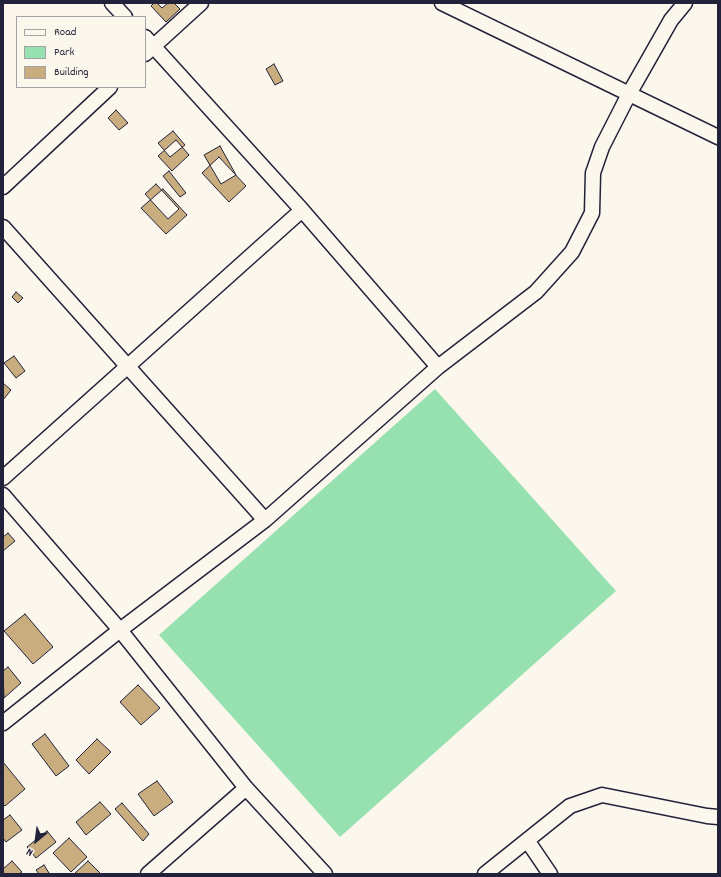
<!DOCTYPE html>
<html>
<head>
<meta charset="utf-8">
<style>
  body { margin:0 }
  #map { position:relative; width:721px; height:877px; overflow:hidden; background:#fbf7ec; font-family:Dekko,sans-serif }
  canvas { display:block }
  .frame { position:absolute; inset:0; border:4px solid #22223b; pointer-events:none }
  .legend { position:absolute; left:16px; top:16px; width:130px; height:72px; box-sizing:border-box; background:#fbf7ec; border:1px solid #a4a2a5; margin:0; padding:5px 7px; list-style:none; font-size:12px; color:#22223b }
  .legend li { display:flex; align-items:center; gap:8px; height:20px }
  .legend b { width:20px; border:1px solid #a4a2a5 }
  .north { position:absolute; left:16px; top:821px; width:40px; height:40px; -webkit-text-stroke:3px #fbf7ec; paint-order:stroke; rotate:209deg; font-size:11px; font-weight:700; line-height:16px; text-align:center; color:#22223b }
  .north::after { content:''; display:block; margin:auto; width:14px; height:18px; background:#22223b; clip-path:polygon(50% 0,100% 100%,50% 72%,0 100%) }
</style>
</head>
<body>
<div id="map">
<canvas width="721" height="877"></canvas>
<div class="frame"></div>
<ul class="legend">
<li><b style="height:5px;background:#fbf7ec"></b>Road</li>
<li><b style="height:11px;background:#97e1b0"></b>Park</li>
<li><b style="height:11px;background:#c9ad7f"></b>Building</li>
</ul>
<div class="north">N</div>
</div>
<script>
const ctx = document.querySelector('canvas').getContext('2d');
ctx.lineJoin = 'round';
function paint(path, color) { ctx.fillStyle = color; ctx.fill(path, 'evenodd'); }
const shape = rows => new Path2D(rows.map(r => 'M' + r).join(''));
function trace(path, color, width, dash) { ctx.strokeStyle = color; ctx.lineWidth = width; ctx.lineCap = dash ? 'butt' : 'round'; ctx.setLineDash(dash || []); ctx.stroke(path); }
paint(shape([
  [435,389,616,591,340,837,159,635]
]), '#97e1b0');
const building = shape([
  [154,3,174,3,180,9,166,22,151,6,154,3],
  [157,3,168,3,162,8,157,3],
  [274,64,283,81,275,85,266,69,274,64],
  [116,110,128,123,119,130,108,118,116,110],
  [173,131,185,145,170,157,158,143,173,131],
  [176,140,189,155,172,171,158,156,176,140],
  [220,146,236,175,221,184,204,155,220,146],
  [219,157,246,186,229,202,202,173,219,157],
  [169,171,186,193,180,197,163,176,169,171],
  [156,184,179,209,168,219,145,194,156,184],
  [163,189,187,215,166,234,141,208,163,189],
  [16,292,23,298,18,303,12,297,16,292],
  [14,356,25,371,16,378,4,363,14,356],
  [3,383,11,390,3,400,3,383],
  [8,533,15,541,3,551,3,537,8,533],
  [25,614,53,647,33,664,4,631,25,614],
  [8,667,21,683,4,698,3,671,8,667],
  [138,685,160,708,141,725,120,702,138,685],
  [45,734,69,766,56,776,32,744,45,734],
  [97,739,111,752,89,774,76,760,97,739],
  [3,762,25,789,5,806,3,804,3,762],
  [157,781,173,802,154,816,138,794,157,781],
  [100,802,111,814,86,835,76,822,100,802],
  [122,803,149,834,143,841,115,809,122,803],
  [10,815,22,830,6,842,3,838,3,820,10,815],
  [47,831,56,842,36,858,27,847,47,831],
  [69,838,87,857,71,872,53,853,69,838],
  [12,861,22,872,19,874,3,874,3,869,12,861],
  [88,861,101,874,74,874,88,861],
  [44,865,49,873,47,874,39,874,36,870,44,865]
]);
paint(building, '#c9ad7f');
trace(building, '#22223b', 1);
const street = shape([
  [112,3,125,17],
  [442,3,718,137],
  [145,37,302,210,438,367],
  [145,54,201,3],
  [3,187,110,87],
  [3,227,265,520],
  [3,478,302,210],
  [3,495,120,630,246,788,325,874],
  [3,723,120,630,265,520,438,367,536,292,572,252,592,213,593,173,602,147,629,94,671,20,685,3],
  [527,840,550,874],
  [148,874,246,788],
  [485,874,570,806,602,795,707,816,718,817]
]);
trace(street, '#22223b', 17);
trace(street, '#fbf7ec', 14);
</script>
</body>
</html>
